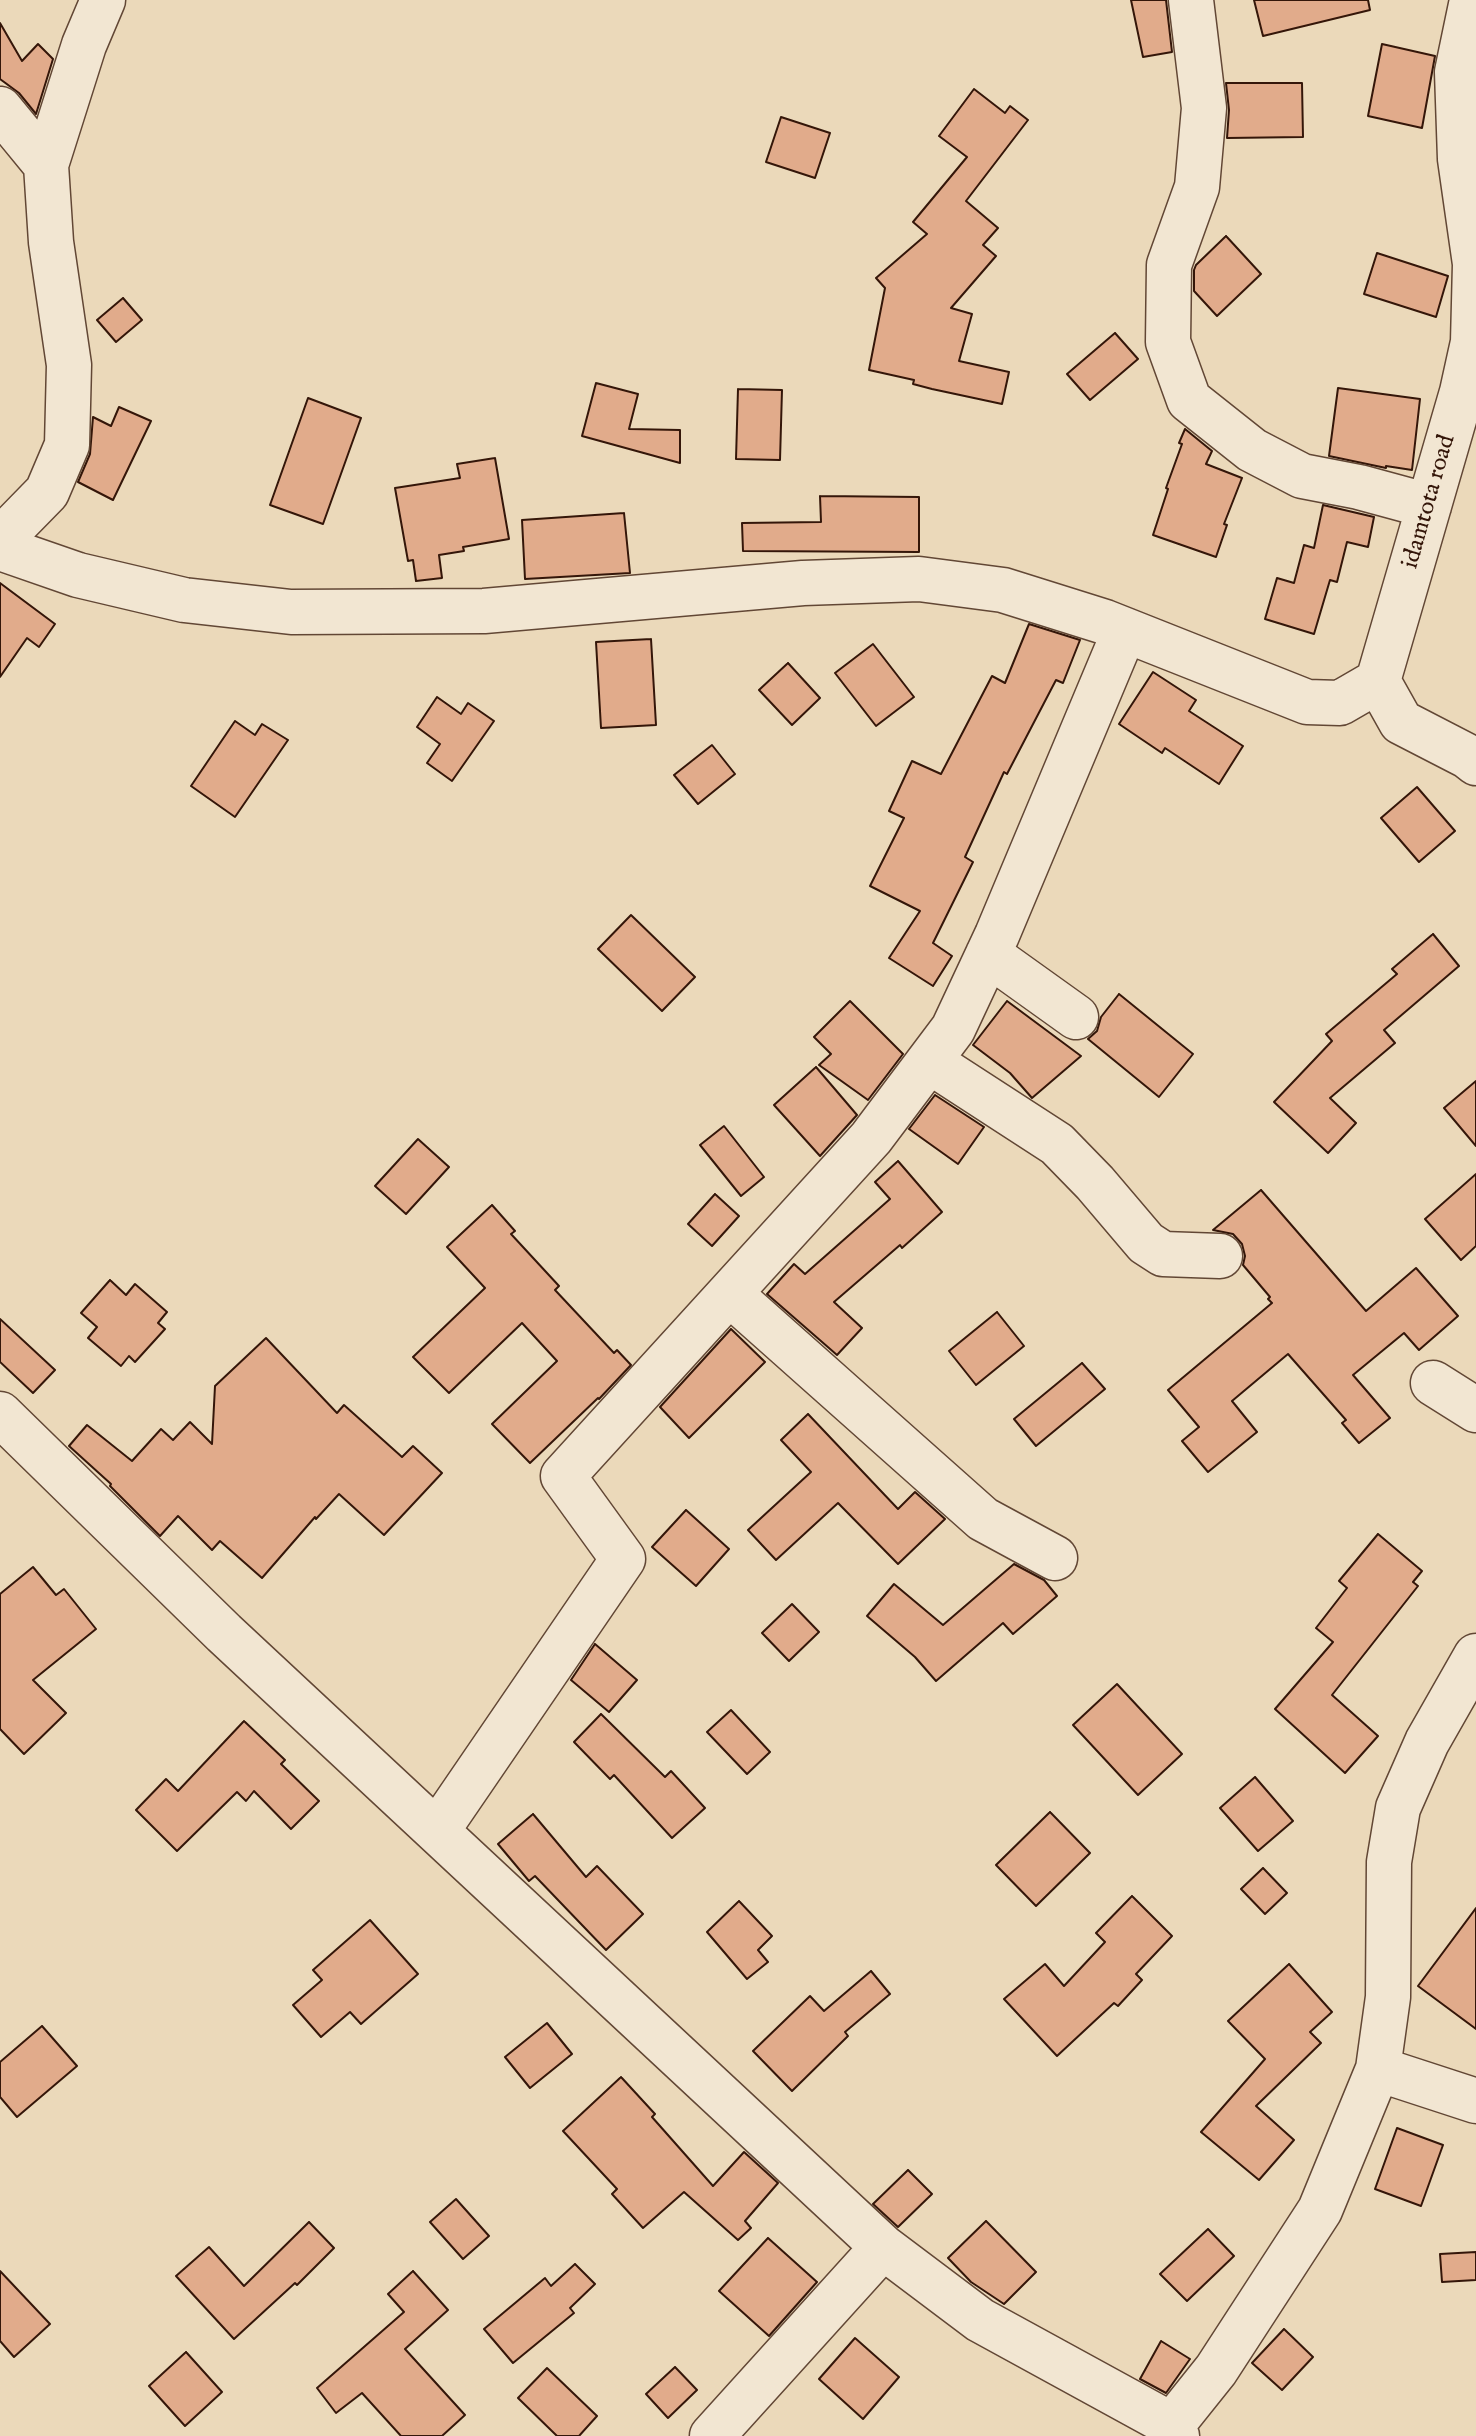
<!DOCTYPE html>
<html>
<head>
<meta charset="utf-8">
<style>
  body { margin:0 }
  canvas { display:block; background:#ebd9ba }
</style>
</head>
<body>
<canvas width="1476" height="2436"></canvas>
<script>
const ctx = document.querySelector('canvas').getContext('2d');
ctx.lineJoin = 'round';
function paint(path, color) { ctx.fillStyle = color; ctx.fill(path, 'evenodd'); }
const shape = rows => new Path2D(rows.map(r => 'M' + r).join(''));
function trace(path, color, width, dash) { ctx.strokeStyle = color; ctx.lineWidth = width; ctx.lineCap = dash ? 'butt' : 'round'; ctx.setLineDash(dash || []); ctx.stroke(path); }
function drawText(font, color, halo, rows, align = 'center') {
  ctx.font = font + ' "IM FELL English",serif'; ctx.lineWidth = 6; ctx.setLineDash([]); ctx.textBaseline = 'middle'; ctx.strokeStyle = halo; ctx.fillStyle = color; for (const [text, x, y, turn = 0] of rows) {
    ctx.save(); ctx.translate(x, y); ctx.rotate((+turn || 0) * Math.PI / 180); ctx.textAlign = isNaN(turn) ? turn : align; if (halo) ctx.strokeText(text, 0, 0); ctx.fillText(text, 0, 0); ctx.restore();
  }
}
const building = shape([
  [1131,0,1166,0,1172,52,1143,57,1131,0],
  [1254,0,1368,0,1370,10,1263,36,1254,0],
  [0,23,22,61,38,44,53,59,36,114,19,93,0,79,0,23],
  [1382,44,1435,56,1422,128,1368,116,1382,44],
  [1226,83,1302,83,1303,137,1227,138,1229,110,1226,83],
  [974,89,1005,113,1010,106,1028,120,966,201,998,228,983,245,996,256,951,308,972,314,959,361,1009,372,1002,404,932,389,913,384,914,380,869,370,885,288,876,278,927,234,913,222,967,157,939,136,974,89],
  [781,117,830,133,815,178,766,162,781,117],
  [1226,236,1261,274,1217,316,1194,291,1194,270,1196,265,1226,236],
  [1377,253,1448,276,1436,317,1364,294,1377,253],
  [123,298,142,320,116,342,97,320,123,298],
  [1115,333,1138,359,1090,400,1067,374,1115,333],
  [596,383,638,394,629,429,680,430,680,463,582,436,596,383],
  [1338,388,1420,399,1412,470,1386,466,1386,468,1329,456,1338,388],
  [738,389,782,390,780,460,736,459,738,389],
  [308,398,361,418,323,524,270,505,308,398],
  [119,407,151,421,113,500,78,482,90,454,93,417,111,426,119,407],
  [1185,429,1212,451,1206,464,1242,478,1224,524,1227,525,1216,557,1153,535,1168,489,1166,488,1182,444,1179,443,1185,429],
  [495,458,509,539,463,547,464,551,439,555,442,578,416,581,413,560,408,561,395,488,460,478,457,464,495,458],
  [820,496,919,497,919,552,743,551,742,523,821,522,820,496],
  [1323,505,1374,517,1368,547,1347,542,1337,582,1330,580,1314,634,1265,619,1277,578,1294,583,1304,545,1314,548,1323,505],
  [624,513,630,573,525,579,522,520,624,513],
  [0,583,55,624,39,647,27,638,0,677,0,583],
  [1029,624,1080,640,1063,683,1056,680,1007,774,1004,772,965,857,973,862,933,943,952,956,933,986,889,958,920,911,870,886,904,818,889,811,912,761,941,774,992,676,1005,683,1029,624],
  [651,639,656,725,601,728,596,642,651,639],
  [873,644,914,697,876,726,835,673,873,644],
  [788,663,820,698,792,725,759,690,788,663],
  [1153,672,1196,700,1189,711,1243,746,1219,784,1165,748,1162,753,1119,724,1153,672],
  [437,697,461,714,468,703,494,721,452,781,427,763,440,744,417,727,437,697],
  [235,721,255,735,262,724,288,740,235,817,191,786,235,721],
  [712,745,735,774,698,804,674,775,712,745],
  [1417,787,1455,831,1419,862,1381,818,1417,787],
  [631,915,695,977,662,1011,598,949,631,915],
  [1433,934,1459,966,1384,1030,1395,1043,1330,1098,1356,1123,1328,1153,1274,1102,1332,1041,1326,1034,1397,974,1392,969,1433,934],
  [1119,994,1193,1054,1159,1097,1088,1039,1097,1031,1101,1017,1119,994],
  [850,1001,903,1054,868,1100,819,1065,831,1054,814,1037,850,1001],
  [1007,1001,1081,1056,1032,1098,1010,1073,973,1045,1007,1001],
  [816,1067,857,1115,820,1156,774,1105,816,1067],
  [1476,1081,1476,1146,1444,1108,1476,1081],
  [935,1095,984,1127,958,1164,909,1129,935,1095],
  [724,1126,764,1177,741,1196,700,1145,724,1126],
  [418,1139,449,1167,406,1214,375,1186,418,1139],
  [898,1161,942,1212,902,1248,900,1245,834,1302,862,1328,837,1355,767,1294,794,1264,805,1274,890,1199,875,1182,898,1161],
  [1476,1174,1476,1246,1461,1260,1425,1219,1476,1174],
  [1261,1190,1366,1311,1416,1268,1458,1316,1419,1350,1404,1333,1353,1375,1390,1418,1359,1443,1342,1423,1346,1420,1288,1354,1232,1401,1257,1432,1208,1472,1182,1441,1199,1427,1168,1390,1272,1303,1268,1299,1270,1297,1243,1265,1245,1256,1242,1244,1233,1234,1213,1230,1261,1190],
  [715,1194,739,1216,712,1246,688,1224,715,1194],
  [492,1205,515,1231,511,1234,559,1286,555,1290,614,1353,617,1350,631,1365,599,1399,598,1398,530,1463,492,1424,557,1361,522,1323,449,1393,413,1357,485,1288,447,1247,492,1205],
  [110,1280,126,1295,135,1284,167,1312,158,1323,165,1329,135,1362,129,1356,121,1366,88,1338,97,1327,81,1313,110,1280],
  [997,1312,1024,1346,976,1385,949,1351,997,1312],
  [0,1319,55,1370,33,1393,0,1362,0,1319],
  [731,1329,765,1362,689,1438,660,1407,731,1329],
  [266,1338,337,1413,344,1405,402,1457,413,1446,442,1473,384,1535,339,1494,316,1519,315,1517,262,1578,220,1541,212,1550,178,1516,160,1536,110,1486,111,1484,69,1446,87,1425,132,1461,161,1429,173,1440,190,1422,212,1444,215,1386,266,1338],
  [1082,1363,1105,1389,1036,1446,1014,1419,1082,1363],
  [808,1414,898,1509,915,1492,945,1519,898,1564,838,1503,776,1560,748,1530,811,1472,781,1440,808,1414],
  [686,1510,729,1549,696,1586,652,1547,686,1510],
  [1378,1534,1422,1571,1413,1582,1418,1586,1332,1695,1378,1736,1345,1773,1275,1709,1333,1642,1316,1628,1347,1588,1339,1581,1378,1534],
  [1014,1564,1044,1580,1057,1596,1013,1634,1003,1623,936,1681,915,1657,867,1616,894,1584,943,1625,1014,1564],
  [33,1567,56,1595,64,1589,96,1629,33,1680,66,1713,24,1754,0,1729,0,1594,33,1567],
  [792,1604,819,1632,789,1661,762,1633,792,1604],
  [595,1644,637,1680,609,1712,571,1680,595,1644],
  [1117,1684,1182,1754,1138,1795,1073,1725,1117,1684],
  [731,1710,770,1752,747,1774,707,1732,731,1710],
  [601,1714,665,1777,671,1771,705,1808,672,1838,614,1775,610,1779,574,1742,601,1714],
  [244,1721,285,1760,281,1764,319,1801,291,1829,254,1791,246,1801,237,1792,177,1851,136,1810,166,1779,178,1791,244,1721],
  [1255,1777,1293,1821,1258,1851,1220,1808,1255,1777],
  [1050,1812,1090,1853,1036,1906,996,1865,1050,1812],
  [533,1814,586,1877,597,1866,643,1914,606,1950,535,1876,529,1881,498,1844,533,1814],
  [1263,1868,1287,1893,1265,1914,1241,1889,1263,1868],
  [1132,1896,1172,1936,1136,1974,1142,1980,1118,2006,1114,2003,1057,2056,1004,1999,1045,1964,1064,1986,1105,1942,1096,1933,1132,1896],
  [739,1901,772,1936,758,1950,768,1962,747,1979,707,1932,739,1901],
  [1476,1908,1476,2029,1418,1986,1476,1908],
  [370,1920,418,1974,361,2024,350,2012,321,2037,293,2005,322,1980,313,1970,370,1920],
  [1289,1964,1332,2012,1310,2032,1321,2043,1256,2106,1294,2140,1259,2180,1201,2132,1265,2059,1228,2021,1289,1964],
  [871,1971,890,1994,845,2032,848,2036,792,2091,753,2051,810,1996,824,2011,871,1971],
  [547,2023,572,2054,530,2088,505,2057,547,2023],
  [42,2026,77,2066,17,2117,0,2097,0,2062,42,2026],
  [621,2077,655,2114,652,2117,713,2186,744,2152,778,2183,745,2221,751,2228,738,2240,684,2192,643,2228,612,2194,617,2189,563,2131,621,2077],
  [1397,2128,1443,2145,1421,2206,1375,2189,1397,2128],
  [908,2170,932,2194,898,2227,873,2204,908,2170],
  [456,2199,489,2236,463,2259,430,2222,456,2199],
  [986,2221,1036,2272,1004,2304,971,2282,948,2258,986,2221],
  [309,2222,334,2248,297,2285,295,2283,234,2339,176,2276,209,2247,244,2286,309,2222],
  [1208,2229,1234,2256,1187,2301,1160,2274,1208,2229],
  [768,2238,817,2282,769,2336,719,2291,768,2238],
  [1476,2252,1476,2280,1442,2282,1440,2254,1476,2252],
  [575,2264,595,2284,570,2308,574,2313,513,2363,484,2329,545,2278,551,2286,575,2264],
  [0,2271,50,2324,14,2357,0,2341,0,2271],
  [413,2271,448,2310,405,2349,465,2415,442,2436,401,2436,362,2393,336,2413,317,2388,404,2312,388,2294,413,2271],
  [1284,2329,1313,2357,1282,2390,1252,2363,1284,2329],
  [855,2338,899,2377,863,2419,819,2379,855,2338],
  [1161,2341,1190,2359,1166,2393,1140,2379,1161,2341],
  [186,2352,222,2392,185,2426,149,2386,186,2352],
  [675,2367,697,2390,668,2418,646,2394,675,2367],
  [547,2368,597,2416,579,2436,557,2436,518,2398,547,2368]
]);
paint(building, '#e1ab8b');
trace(building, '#341609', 2);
const minor = shape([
  [1191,0,1204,108,1197,187,1169,265,1168,342,1189,400,1252,450,1302,476,1359,487,1429,506],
  [1472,0,1457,72,1460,159,1475,264,1473,342,1462,392,1378,681,1401,722,1467,756,1476,763],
  [0,109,46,165],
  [0,540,47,492,67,445,69,365,51,242,46,165,84,45,103,0],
  [0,548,78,575,184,600,291,612,484,611,803,583,919,579,1003,590,1105,622,1307,702,1340,703,1378,681],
  [988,954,1076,1017],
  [929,1061,1057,1144,1095,1183,1146,1243,1163,1254,1220,1256],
  [730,1294,983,1519,1055,1558],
  [1433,1383,1476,1410],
  [0,1414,224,1633,883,2247,980,2320,1172,2425],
  [437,1831,623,1559,563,1476,871,1138,953,1029,997,935,1125,630],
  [1378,2069,1476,2101],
  [712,2436,883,2247],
  [1177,2436,1172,2425,1216,2370,1320,2210,1378,2069,1388,1997,1389,1862,1398,1808,1427,1742,1476,1656]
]);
trace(minor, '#624735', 47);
trace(minor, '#f2e6d2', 44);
drawText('24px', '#341609', '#f2e6d2', [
  ["idamtota road",1430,502,-74]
]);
</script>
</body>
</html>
